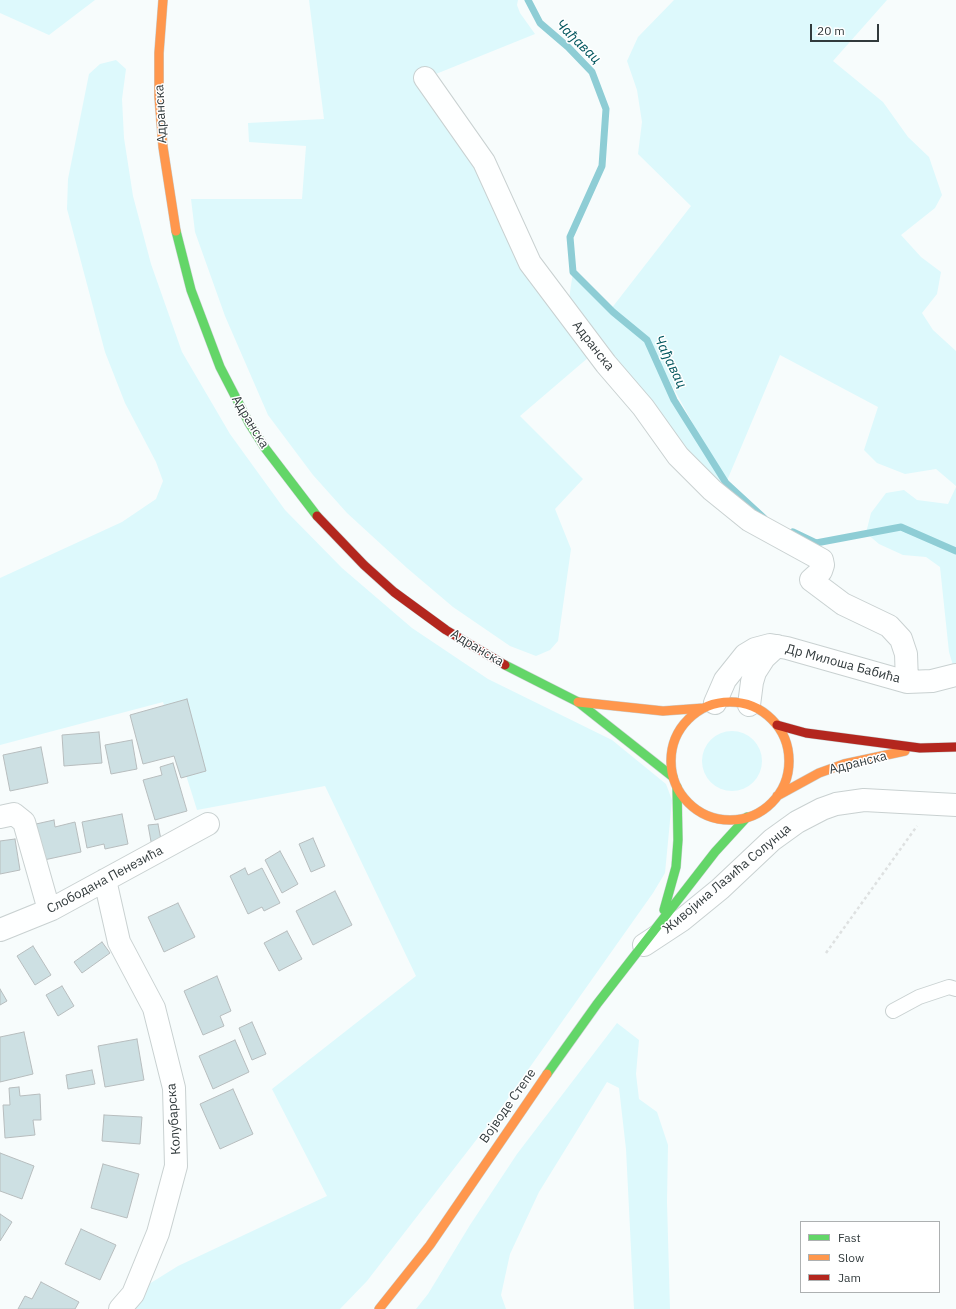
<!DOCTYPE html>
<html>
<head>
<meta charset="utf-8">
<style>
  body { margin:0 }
  #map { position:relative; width:956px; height:1309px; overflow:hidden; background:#f7fcfc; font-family:"IBM Plex Sans",sans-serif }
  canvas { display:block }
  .legend { position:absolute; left:800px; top:1221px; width:140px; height:72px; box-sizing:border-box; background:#fff; border:1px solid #adb0b1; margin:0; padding:5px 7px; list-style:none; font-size:12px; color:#313a3c }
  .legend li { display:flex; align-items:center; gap:8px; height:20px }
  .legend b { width:20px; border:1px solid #adb0b1 }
  .scale { position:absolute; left:810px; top:24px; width:69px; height:18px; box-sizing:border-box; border:2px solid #313a3c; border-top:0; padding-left:5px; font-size:12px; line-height:14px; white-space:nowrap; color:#313a3c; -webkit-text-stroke:3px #fff; paint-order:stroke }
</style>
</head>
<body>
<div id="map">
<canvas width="956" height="1309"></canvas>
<ul class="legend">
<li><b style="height:5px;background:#63d668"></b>Fast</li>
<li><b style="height:5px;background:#ff974d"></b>Slow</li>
<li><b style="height:5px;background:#b3261e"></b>Jam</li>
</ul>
<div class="scale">20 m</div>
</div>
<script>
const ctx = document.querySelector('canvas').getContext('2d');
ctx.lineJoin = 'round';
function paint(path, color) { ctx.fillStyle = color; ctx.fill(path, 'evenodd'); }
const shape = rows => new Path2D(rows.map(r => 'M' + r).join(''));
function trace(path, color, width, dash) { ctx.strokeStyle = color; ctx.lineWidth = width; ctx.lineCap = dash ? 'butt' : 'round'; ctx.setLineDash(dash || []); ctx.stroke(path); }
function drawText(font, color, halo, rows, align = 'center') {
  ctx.font = font + ' "IBM Plex Sans",sans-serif'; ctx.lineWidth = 3; ctx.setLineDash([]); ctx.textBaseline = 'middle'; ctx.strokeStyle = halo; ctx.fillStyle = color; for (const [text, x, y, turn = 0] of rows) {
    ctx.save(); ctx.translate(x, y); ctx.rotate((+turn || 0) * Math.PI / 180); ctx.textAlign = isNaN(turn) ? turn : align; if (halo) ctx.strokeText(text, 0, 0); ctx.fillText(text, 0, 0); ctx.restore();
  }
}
paint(shape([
  [0,0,95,0,49,35,0,13],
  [309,0,518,0,517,5,520,13,535,34,426,78,567,312,573,272,611,309,691,206,638,154,642,122,637,90,627,61,638,37,674,0,887,0,833,61,883,102,908,137,929,157,942,195,935,208,901,235,921,257,941,272,937,294,922,313,933,330,956,351,956,486,936,469,905,474,877,463,864,450,878,407,780,355,726,483,712,490,596,351,520,416,583,479,555,509,571,549,558,641,550,650,536,656,510,646,453,607,407,568,347,513,313,475,268,415,225,316,195,232,191,199,302,199,306,146,249,142,248,123,324,119],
  [650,347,651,347,720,473,674,400],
  [116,60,126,69,122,99,124,138,133,196,151,264,182,352,230,434,285,510,342,568,412,628,488,679,612,740,666,784,672,800,665,873,653,893,501,1108,367,1281,340,1309,120,1309,133,1294,178,1266,327,1196,272,1089,416,976,325,786,197,810,163,702,0,745,0,578,122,522,156,499,163,481,156,462,125,403,105,352,67,209,68,179,89,74,100,64],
  [956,487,956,675,949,652,940,567,926,557,903,555,879,544,866,533,871,513,886,493,904,490,917,500,948,504],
  '702 761a30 30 0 1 1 60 0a30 30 0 1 1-60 0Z',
  [617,1023,639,1040,636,1074,639,1099,657,1112,668,1145,667,1202,670,1309,634,1309,626,1149,619,1088,607,1082,539,1192,510,1254,501,1295,506,1309,416,1309,428,1294,470,1225,517,1154]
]), '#ddf9fc');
trace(shape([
  [528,0,540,23,568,47,592,72,606,109,602,166,570,237,573,272,613,312,647,340,674,400,726,483,764,518],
  [793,532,816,543,901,527,956,551]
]), '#8ecdd5', 7);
const building = shape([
  [187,699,206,771,181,778,174,756,143,764,130,715,187,699],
  [99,732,102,763,64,766,62,735,99,732],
  [132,740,137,769,111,774,105,745,132,740],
  [41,747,48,783,10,791,3,755,41,747],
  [173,763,187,811,155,820,143,780,162,775,160,767,173,763],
  [122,814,128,844,105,849,104,844,87,848,82,822,122,814],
  [54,820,55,827,75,822,81,852,44,860,36,824,54,820],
  [158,824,162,845,152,847,148,825,158,824],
  [313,838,325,866,311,872,299,844,313,838],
  [15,839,20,870,0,874,0,841,15,839],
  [280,851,298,884,282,893,265,860,280,851],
  [245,868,248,875,262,868,280,903,264,911,262,907,248,914,230,876,245,868],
  [335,891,352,925,313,945,296,911,335,891],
  [178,903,195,937,164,952,148,917,178,903],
  [287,931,302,959,279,971,264,943,287,931],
  [102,942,110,953,82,973,74,962,102,942],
  [33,946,51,975,35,985,17,956,33,946],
  [217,976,231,1011,220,1016,224,1026,203,1035,184,991,217,976],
  [62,986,74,1006,58,1016,46,995,62,986],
  [0,989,7,1001,0,1005,0,989],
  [252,1022,266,1054,252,1060,239,1028,252,1022],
  [24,1032,33,1074,0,1082,0,1037,24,1032],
  [137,1039,144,1080,105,1087,98,1046,137,1039],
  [235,1040,249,1072,213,1089,199,1056,235,1040],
  [92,1070,95,1084,68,1089,66,1075,92,1070],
  [19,1087,20,1096,40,1094,41,1120,33,1120,35,1135,5,1138,3,1105,10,1105,9,1088,19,1087],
  [233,1089,253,1134,220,1149,200,1104,233,1089],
  [104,1115,142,1117,140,1144,102,1141,104,1115],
  [0,1153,34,1166,22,1199,0,1191,0,1153],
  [103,1164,139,1174,127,1218,91,1208,103,1164],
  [0,1214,12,1222,0,1241,0,1214],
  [81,1229,116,1245,100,1280,65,1264,81,1229],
  [41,1282,79,1302,75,1309,18,1309,25,1296,32,1299,41,1282]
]);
paint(building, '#cde0e3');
trace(building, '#b7bdbe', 1);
const lane = shape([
  [893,1011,919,997,949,987,956,989]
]);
const street = shape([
  [425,78,484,162,530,263,606,364,643,407,678,456,712,490,749,520,822,560,823,565,821,571,811,580,843,604,889,626,901,639,906,654,907,682],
  [715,703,725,680,745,655,755,649,770,645,787,648,907,682,932,681,956,675],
  [749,705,752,682,755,672,764,658,777,646],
  [0,817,14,814,24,822,49,910],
  [105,880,119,942,154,1008,174,1088,176,1166,158,1233,133,1294,120,1309],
  [0,930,52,909,208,824],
  [644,945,682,920,720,889,772,840,797,822,822,809,836,804,864,800,956,805]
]);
const fast = shape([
  [176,231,191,290,220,367,249,423,265,448,317,516],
  [505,665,578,702,673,777],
  [664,910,676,867,678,840,677,787],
  [547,1074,597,1004,715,852,747,817]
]);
const slow = shape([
  [163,0,159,53,159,97,163,147,176,231],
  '671 761a59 59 0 1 1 118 0a59 59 0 1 1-118 0Z',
  [578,702,663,711,704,708],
  [777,796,819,773,844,764,905,751],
  [379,1309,430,1245,547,1074]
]);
const jam = shape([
  [317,516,364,565,394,592,446,630,505,665],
  [777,725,806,733,920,748,956,747]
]);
trace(lane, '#c9d1d1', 16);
trace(street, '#c9d1d1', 24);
trace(fast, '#c9d1d1', 10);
trace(slow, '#c9d1d1', 10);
trace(jam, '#c9d1d1', 10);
trace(shape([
  [826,953,917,826]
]), '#dee1e1', 2.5, [3, 3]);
trace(lane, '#feffff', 14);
trace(street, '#feffff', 22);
trace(fast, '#63d668', 9);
trace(slow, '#ff974d', 9);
trace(jam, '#b3261e', 9);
drawText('13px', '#313a3c', '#fff', [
  ["Адранска",161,114,-93],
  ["Адранска",593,346,52],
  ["Адранска",250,422,59],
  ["Адранска",477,648,31],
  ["Др Милоша Бабића",843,664,15],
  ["Адранска",858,763,-14],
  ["Живојина Лазића Солунца",727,879,-40],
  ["Слободана Пенезића",105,880,-28],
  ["Војводе Степе",508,1106,-55],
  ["Колубарска",174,1119,-94]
]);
drawText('italic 14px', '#01555d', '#fff', [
  ["Чађавац",578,42,44],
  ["Чађавац",670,362,64]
]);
</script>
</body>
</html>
